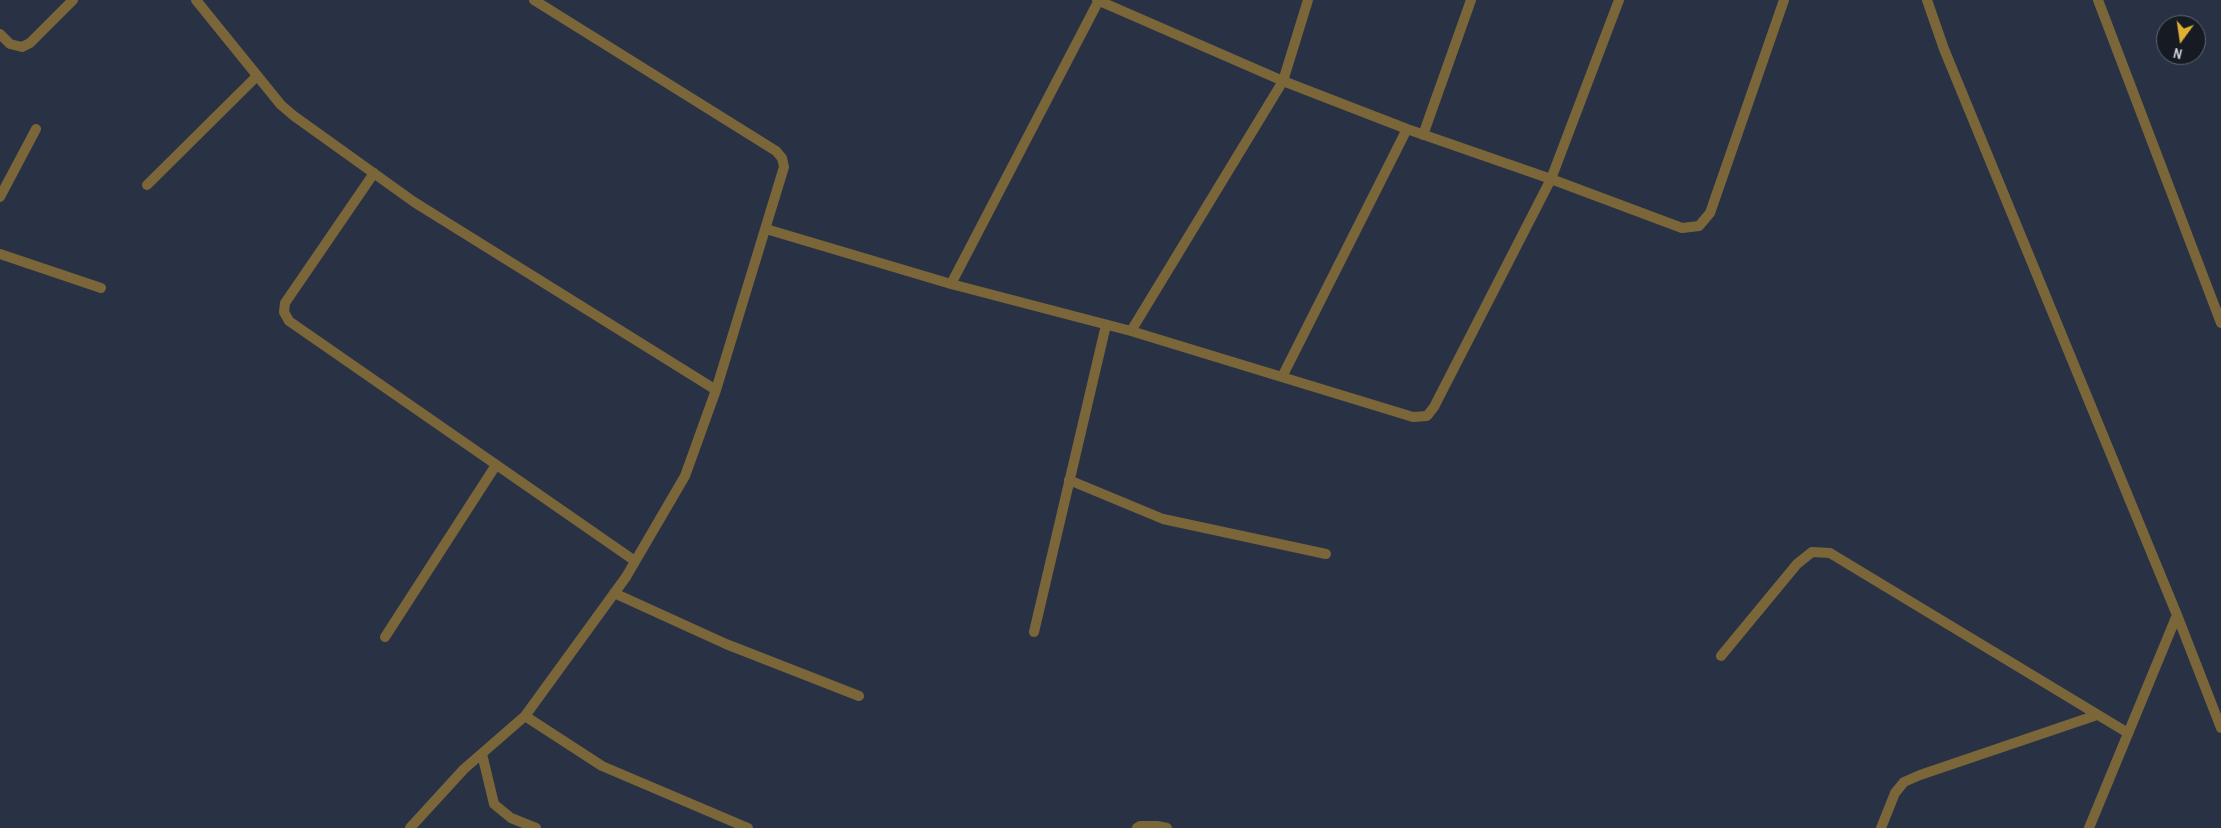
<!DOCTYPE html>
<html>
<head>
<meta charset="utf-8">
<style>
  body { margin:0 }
  #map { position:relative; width:2221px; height:828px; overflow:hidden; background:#293245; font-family:"Archivo Narrow",sans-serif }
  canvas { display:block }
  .north { position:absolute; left:2156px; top:15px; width:50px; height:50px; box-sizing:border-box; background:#161a23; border:1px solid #60646f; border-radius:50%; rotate:194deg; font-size:14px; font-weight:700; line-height:20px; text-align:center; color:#ced4e0 }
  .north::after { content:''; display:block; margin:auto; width:18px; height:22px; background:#e0b034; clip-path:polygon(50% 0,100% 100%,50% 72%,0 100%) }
</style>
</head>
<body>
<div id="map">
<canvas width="2221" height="828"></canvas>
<div class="north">N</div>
</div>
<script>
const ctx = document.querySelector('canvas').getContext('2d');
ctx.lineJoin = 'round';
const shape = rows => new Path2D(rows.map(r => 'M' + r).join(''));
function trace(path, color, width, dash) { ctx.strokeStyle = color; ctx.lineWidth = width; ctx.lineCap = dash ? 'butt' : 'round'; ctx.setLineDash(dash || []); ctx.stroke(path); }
trace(shape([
  [385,637,496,465]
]), '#7a6639', 10);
trace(shape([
  [196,0,281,105,294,116,414,202,716,390],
  [1097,0,1283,81,1407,129,1551,179,1682,228,1699,226,1710,213,1784,0],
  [1927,0,1944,49,2177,615,2221,728],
  [2098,0,2221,323],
  [0,34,10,44,22,47,30,43,73,0],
  [1423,135,1471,0],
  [374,173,285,303,284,312,289,321,635,561],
  [147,185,257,76],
  [0,197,36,129],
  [766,229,951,284,1131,331,1413,417,1427,416,1434,407,1551,179,1619,0],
  [0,254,101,288],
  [951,284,1099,0],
  [1131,331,1283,81,1308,0],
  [1282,377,1407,129],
  [1069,480,1163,519,1326,554],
  [614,593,726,644,859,696],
  [1034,632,1106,325],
  [1721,656,1797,564,1812,552,1830,553,2128,733],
  [525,716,602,766,748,828],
  [482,754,494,804,511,818,536,828],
  [410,828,464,769,525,716,626,577,685,476,716,390,784,167,782,158,776,151,534,0],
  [1137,828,1140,826,1157,826,1167,828],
  [1881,828,1895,793,1904,782,1920,775,2097,715],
  [2089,828,2177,615]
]), '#7a6639', 10);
</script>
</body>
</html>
